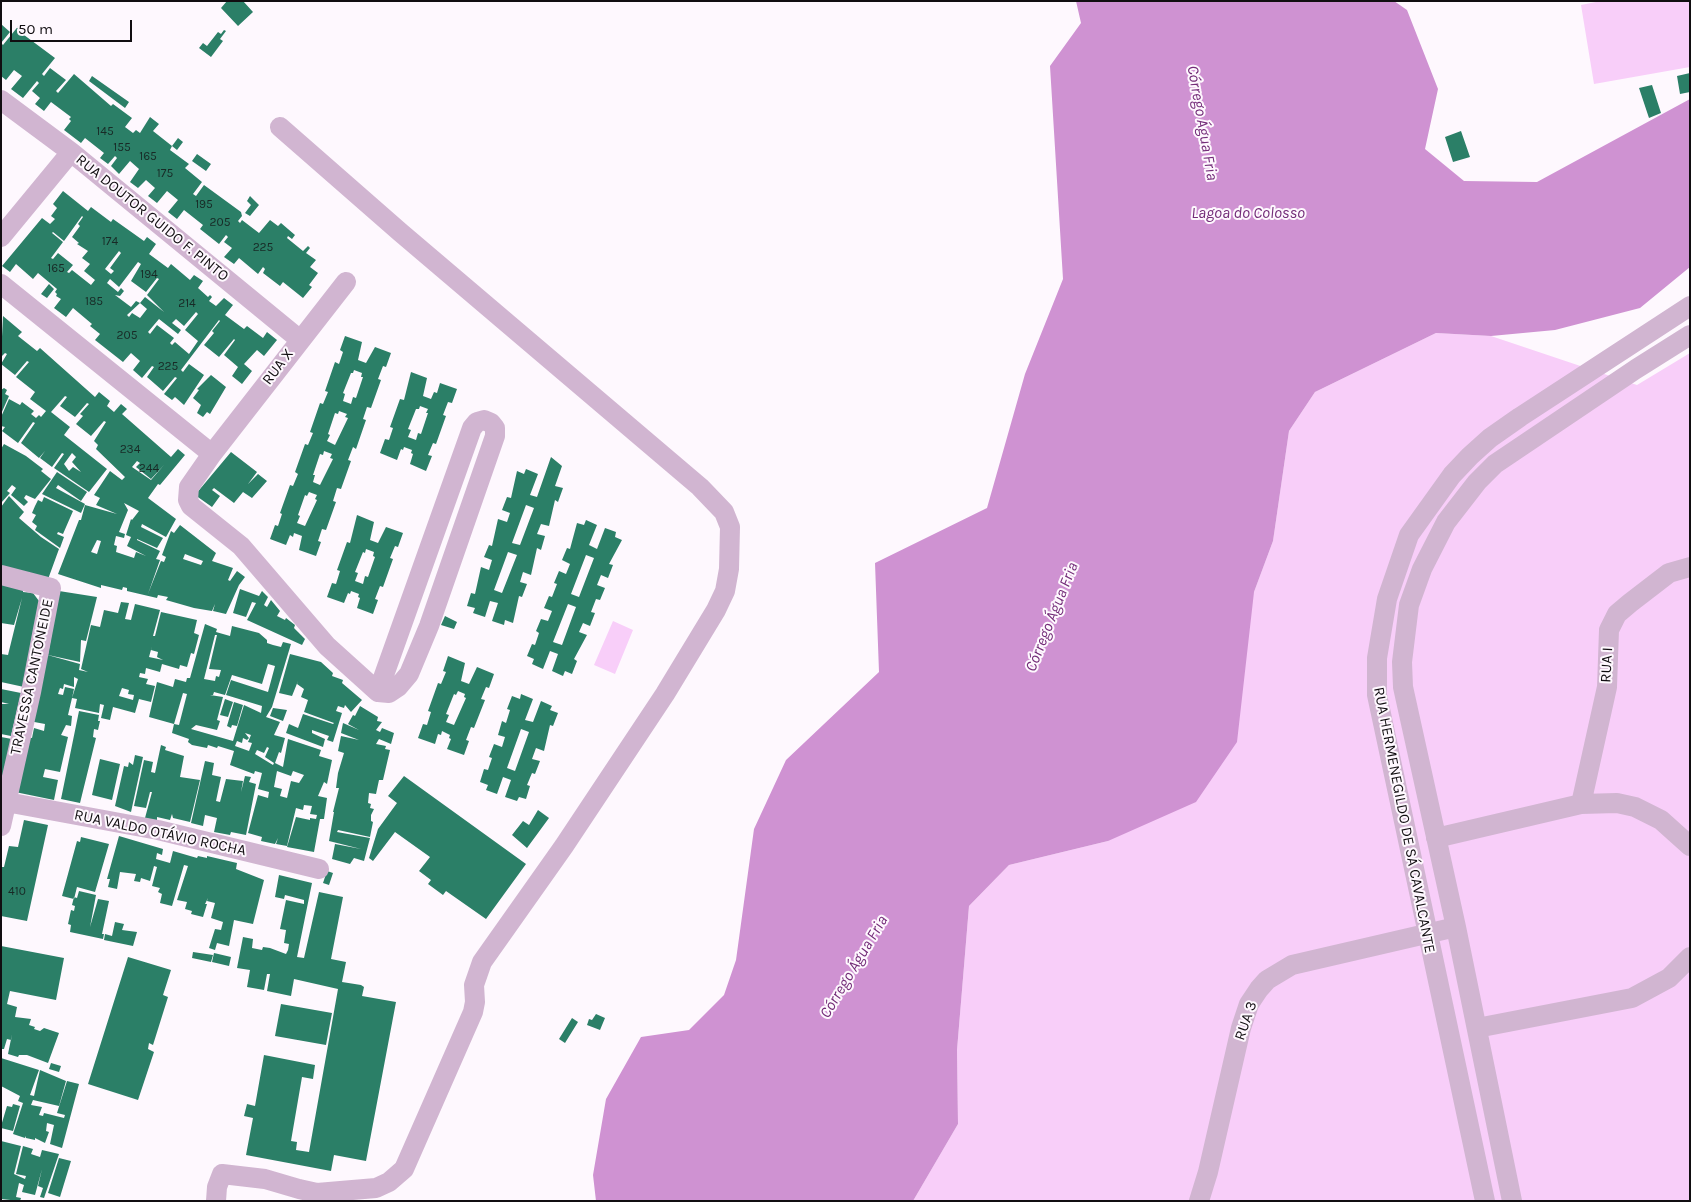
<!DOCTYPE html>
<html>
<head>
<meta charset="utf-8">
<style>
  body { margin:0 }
  #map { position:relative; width:1691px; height:1202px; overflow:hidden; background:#fef8fe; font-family:Karla,sans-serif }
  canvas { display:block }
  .frame { position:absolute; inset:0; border:2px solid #110e11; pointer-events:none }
  .scale { position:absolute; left:10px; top:20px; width:122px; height:22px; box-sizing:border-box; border:2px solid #110e11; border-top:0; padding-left:6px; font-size:15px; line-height:18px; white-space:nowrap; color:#110e11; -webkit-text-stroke:4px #fef8fe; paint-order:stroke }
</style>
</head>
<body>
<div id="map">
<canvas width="1691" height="1202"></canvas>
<div class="frame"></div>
<div class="scale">50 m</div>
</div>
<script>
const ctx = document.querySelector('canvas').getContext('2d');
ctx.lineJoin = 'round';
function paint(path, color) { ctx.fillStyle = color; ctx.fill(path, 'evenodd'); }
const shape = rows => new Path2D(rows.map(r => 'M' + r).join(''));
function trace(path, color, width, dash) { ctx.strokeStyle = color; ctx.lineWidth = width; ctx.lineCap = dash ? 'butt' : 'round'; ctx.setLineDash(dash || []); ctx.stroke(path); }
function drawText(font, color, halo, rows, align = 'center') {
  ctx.font = font + ' Karla,sans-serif'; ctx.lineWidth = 4; ctx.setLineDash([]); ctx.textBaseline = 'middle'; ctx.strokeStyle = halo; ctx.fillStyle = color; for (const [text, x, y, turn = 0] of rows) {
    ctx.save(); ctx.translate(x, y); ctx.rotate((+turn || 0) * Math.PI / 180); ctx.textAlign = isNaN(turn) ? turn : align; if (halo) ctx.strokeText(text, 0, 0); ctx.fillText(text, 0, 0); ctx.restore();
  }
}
paint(shape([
  [1601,1,1690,1,1690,67,1594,84,1581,5],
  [1436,333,1491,336,1637,385,1690,353,1690,1201,913,1201,958,1124,957,1050,969,906,1009,865,1108,841,1254,592,1273,541,1289,431,1315,392],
  [613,621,633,630,615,674,594,665]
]), '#f8cef9');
paint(shape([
  [1076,1,1394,1,1407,10,1438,89,1425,149,1464,181,1537,182,1690,99,1690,267,1640,308,1555,330,1491,336,1436,333,1315,392,1289,431,1273,541,1254,592,1237,742,1196,802,1108,841,1009,865,969,906,957,1050,958,1124,913,1201,596,1201,593,1175,606,1099,641,1037,689,1030,724,995,736,960,754,829,786,760,879,672,875,563,987,508,1025,374,1063,279,1050,66,1081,23]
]), '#cf92d2');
paint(shape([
  [227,1,243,1,253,12,238,26,221,8],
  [1,24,10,32,1,43],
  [20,24,26,29,20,32,55,58,42,74,44,76,50,68,66,80,56,91,58,93,74,74,111,106,113,104,132,118,125,127,133,133,136,130,140,133,150,117,159,124,153,131,172,146,178,138,183,142,177,150,172,146,170,150,189,164,185,168,202,182,193,194,196,196,204,185,241,212,242,216,238,221,240,223,242,220,259,233,270,220,278,226,281,223,295,235,292,239,288,236,287,238,303,251,308,246,310,248,306,253,316,260,310,267,318,273,309,285,312,287,303,298,283,282,280,286,263,273,265,269,263,267,258,274,239,258,234,264,224,257,232,248,224,242,228,237,226,235,219,244,200,229,203,225,184,210,177,219,168,212,178,200,167,191,157,203,148,196,155,188,146,180,138,188,130,182,139,169,130,161,119,174,111,166,117,158,115,156,108,164,100,158,104,153,85,138,81,143,64,130,71,121,69,119,71,117,51,102,44,111,35,104,40,98,32,91,39,83,37,81,23,98,11,89,22,76,14,70,6,80,1,76,1,43,3,45],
  [224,30,226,31,220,39,223,41,211,57,199,48,203,43,207,46,218,32,221,34],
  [1690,73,1690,92,1680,94,1677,76],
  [92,76,129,102,125,108,89,81],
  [1652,85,1661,113,1649,118,1639,88],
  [1461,131,1470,157,1453,162,1445,137],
  [197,154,211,164,206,171,192,161],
  [63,191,88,211,91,207,111,222,113,219,144,241,147,237,156,244,149,254,168,268,171,264,190,280,194,275,203,281,198,288,208,297,210,295,212,297,209,301,216,306,224,298,233,305,225,315,244,329,247,326,263,338,267,332,277,340,264,356,257,350,244,364,252,371,242,384,232,376,238,367,224,355,235,340,234,339,219,357,204,345,214,333,212,331,220,321,219,320,181,370,183,372,189,364,204,375,184,405,175,397,172,400,164,394,177,378,175,377,163,391,147,377,154,367,152,366,142,378,133,370,140,361,131,353,123,362,95,340,100,334,90,326,92,324,73,308,66,317,54,308,61,299,56,296,57,294,55,292,57,289,38,273,33,279,16,264,10,272,2,266,42,218,50,224,55,219,51,216,57,208,53,204],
  [82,216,83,217,78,224,80,226,72,237,79,243,77,244,88,251,82,258,90,264,84,271,95,280,91,285,72,270,69,273,67,272,73,265,58,253,53,259,51,258,63,242,52,233,53,232,64,241],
  [119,251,121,253,110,268,114,271,111,274,105,269],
  [138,262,141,264,131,281,146,292,157,278,159,279,147,295,164,312,145,297,140,303,136,301,131,307,115,295,120,296,124,291,121,288,118,292,107,283,110,279,119,287],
  [140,303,147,309,140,318,132,313,129,317,127,315],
  [196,312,198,314,185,330,198,341,189,354,175,342,172,345,170,343,174,338,157,325,150,334,148,332,159,319,178,334,181,330,172,323,176,319,184,326],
  [250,196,259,205,250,216,245,213,251,205,247,201],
  [49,284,54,289,47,298,41,294],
  [3,316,22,332,18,336,37,351,40,348,95,397,99,392,110,401,107,406,114,412,121,404,127,409,122,414,171,457,178,449,185,455,160,485,158,484,148,498,176,519,166,537,142,524,141,527,163,538,157,548,137,539,137,540,160,551,156,559,160,560,148,594,159,566,161,561,164,562,166,557,162,555,171,531,174,533,180,525,216,553,212,561,233,568,228,580,230,581,237,571,245,577,239,585,226,614,213,611,215,604,212,611,194,608,166,600,168,597,158,595,157,598,127,591,127,588,123,587,122,590,101,585,101,588,58,574,79,520,81,520,85,505,117,514,96,505,100,498,94,495,110,471,122,480,125,477,96,449,98,445,94,441,106,422,104,421,91,436,76,424,83,416,80,414,89,404,87,403,75,417,60,406,67,397,65,396,51,412,70,427,64,435,107,469,89,492,54,468,64,454,62,453,52,467,40,458,45,451,39,458,21,443,35,423,33,422,18,443,2,431,5,427,1,426,1,417,9,399,20,405,22,402,34,411,31,414,36,418,39,415,41,417,46,411,30,399,35,392,16,377,29,362,27,361,15,375,1,364,7,354,5,353,1,357],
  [72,453,76,457,72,462,81,472,73,467,69,471,64,464],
  [137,461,140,463,136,467,151,479,164,465,151,480,132,467],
  [124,503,139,511,132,520,131,519,126,535,131,537,127,546,146,556,136,552,134,558,116,552,117,546,114,545,116,536,124,538,125,534,119,532,128,510],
  [97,540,101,541,97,554,91,552],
  [185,554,203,561,201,565,183,559],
  [345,336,362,342,358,360,366,363,375,347,391,353,386,367,383,366,378,379,381,380,371,408,367,407,363,419,366,420,356,449,353,447,348,460,351,461,341,489,337,488,333,501,336,502,326,530,322,529,318,541,321,542,316,556,299,550,302,536,294,533,293,537,290,535,286,545,270,539,275,525,278,526,282,514,280,513,290,485,293,486,298,474,295,472,305,444,308,445,313,433,310,432,320,403,323,404,328,392,325,391,335,362,339,364,343,352,340,350],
  [354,370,362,373,361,377,363,377,356,398,353,397,351,404,343,401,345,394,343,393,351,373,353,373],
  [339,411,347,414,345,417,348,418,335,445,327,441,330,435,328,434,335,413,338,414],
  [324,451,332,454,330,458,333,459,320,485,313,482,315,475,313,475,320,454,323,455],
  [309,492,317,495,315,499,317,500,305,526,297,523,300,516,298,515,305,495,307,496],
  [411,372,427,378,423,396,431,399,434,392,437,393,440,383,457,389,452,403,448,402,443,415,446,416,436,444,433,443,428,455,432,456,426,471,410,464,413,454,411,453,412,450,404,447,403,450,401,449,397,460,380,453,385,439,389,440,393,428,390,427,400,399,404,400],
  [420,406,428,409,426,413,428,413,421,434,418,433,416,440,408,437,411,430,408,429,416,409,419,409],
  [211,375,226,387,210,414,207,412,203,417,197,413,201,405,193,398,199,390,197,389],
  [4,388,7,390,5,394,9,396,1,414,1,390],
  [4,444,26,456,43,469,41,471,51,479,35,499,26,495,24,498,28,502,24,506,11,495,16,488,12,485,7,491,10,493,1,503,1,449],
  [231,452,257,472,248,484,258,474,267,481,252,498,243,492,234,503,214,488,212,490,220,496,212,507,195,495],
  [551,457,562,466,555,486,563,488,558,502,555,500,549,526,541,524,537,534,545,536,541,550,537,548,531,575,523,572,520,582,527,584,522,597,519,596,513,623,505,620,504,625,492,621,498,603,490,601,485,617,473,613,475,608,467,606,471,593,475,594,481,567,489,570,492,560,484,557,489,545,492,546,498,519,507,522,510,513,502,510,507,497,511,498,517,471,524,474,526,469,538,474,530,495,537,497],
  [526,505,534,508,520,545,512,543],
  [508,552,517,555,502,593,494,590],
  [57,472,87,492,81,501,58,485,56,488,85,504,81,513,42,494],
  [9,496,24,512,19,518,41,537,59,549,47,582,1,570,1,507],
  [44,497,73,511,63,534,58,532,57,534,64,537,60,548,35,530,37,526,32,522,36,515,32,513,35,506,38,500,42,502],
  [357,515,374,522,370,540,378,543,386,527,403,533,398,547,395,546,390,558,393,559,383,587,380,586,375,599,378,600,373,614,357,608,360,598,358,597,359,594,351,591,350,594,348,593,344,603,327,597,332,583,336,584,340,571,337,570,347,542,350,543],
  [366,549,374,552,373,556,375,557,368,577,365,576,363,584,355,581,358,573,355,572,363,552,365,553],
  [586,520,597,525,589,545,597,549,605,528,616,532,615,537,622,540,609,564,613,565,608,578,601,575,597,585,605,588,600,600,596,599,591,612,595,613,590,626,583,623,579,632,587,635,574,659,577,661,572,674,565,671,563,676,552,671,558,654,550,651,543,669,532,664,534,659,527,656,532,644,535,645,539,633,536,631,541,619,548,621,552,611,544,608,549,596,552,597,557,584,554,583,559,571,566,574,570,564,562,560,567,548,570,549,577,523,584,525],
  [586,555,594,558,579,597,571,594],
  [568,604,576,607,562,645,553,642],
  [1,583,23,588,23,592,33,593,39,601,24,687,1,682,1,654,8,655,22,598,14,625,1,623],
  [240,589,259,596,262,591,268,597,264,605,267,607,271,600,280,611,277,616,285,620,286,618,295,625,294,628,305,639,302,645,247,620,256,603,252,602,246,617,233,613],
  [59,591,97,597,86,641,81,640,80,662,48,655],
  [121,602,129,603,125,619,131,620,135,604,160,610,153,636,155,636,161,612,197,620,194,633,199,635,194,654,191,653,187,667,180,665,179,669,162,664,160,672,146,668,145,674,140,673,139,677,148,679,146,684,155,686,151,702,139,699,135,713,113,707,110,720,101,718,104,705,100,704,99,713,75,708,77,699,72,698,68,715,72,716,71,726,66,725,61,735,68,737,60,772,45,769,43,777,58,780,54,800,15,792,28,737,32,738,34,728,44,731,45,724,29,721,44,654,80,664,79,670,88,672,81,669,91,625,100,627,104,610,118,613],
  [152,646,151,650,158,652,157,657,163,660,149,657],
  [74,677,78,679,72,698,74,689,65,687,63,695,58,694,60,688,63,689,64,684,74,687],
  [122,688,129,690,128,694,134,695,133,700,119,696],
  [445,616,457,622,454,629,441,625],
  [205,624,217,629,216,632,230,636,232,626,259,633,267,640,267,643,273,645,281,647,283,642,291,644,272,707,266,717,280,722,274,735,285,738,281,753,279,752,275,763,283,767,288,739,321,750,319,756,332,760,327,784,324,782,318,796,327,798,324,819,320,819,314,852,287,847,296,817,310,820,310,818,316,819,317,815,310,814,312,806,304,805,303,810,296,808,287,846,276,844,278,838,275,844,261,841,262,837,248,833,258,795,268,798,269,792,258,789,262,773,255,771,254,774,230,765,234,751,218,746,217,748,208,745,207,748,192,745,188,742,189,739,172,733,174,724,179,725,187,694,183,693,174,724,149,717,157,682,173,687,175,679,186,682,187,678,190,678],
  [215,635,217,635,209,669,221,670,219,677,216,676,215,681,204,679],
  [268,664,275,666,268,692,231,680,226,695,262,706,261,713,244,705,233,741,191,729,196,725,217,730,220,721,217,720,223,697,210,695,213,695,214,692,225,695,232,675,262,684],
  [245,733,251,735,248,742,252,743,249,751,235,746,237,741,242,743,243,738,247,740,249,738],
  [267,747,269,748,265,757,274,763,273,765,255,754,257,750,264,753],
  [277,771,291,776,293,771,304,775,299,783,291,781,287,798,280,796,282,789,274,787],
  [290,654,321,662,333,673,332,676,343,680,342,683,362,700,351,712,345,705,344,708,338,706,336,711,342,713,333,742,327,740,329,736,312,730,312,733,325,739,323,747,286,733,289,724,298,728,303,714,333,724,334,723,304,712,308,700,301,697,304,689,297,684,298,681,292,696,279,693],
  [448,656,465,663,461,681,469,684,477,667,494,674,489,688,486,687,481,699,485,700,474,728,471,727,466,740,469,741,464,755,447,749,451,739,449,738,450,735,442,731,441,735,438,734,435,744,418,738,423,724,427,725,431,712,428,711,438,683,441,684,446,672,443,671],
  [458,691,465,694,464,697,466,698,454,725,446,722,449,715,446,714,454,694,456,695],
  [1,689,21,693,11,736,1,734,1,704,9,704,1,702],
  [521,694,533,699,525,720,533,722,541,701,552,706,550,710,558,713,553,726,550,725,544,751,536,748,532,759,540,761,535,774,532,773,527,785,530,786,526,799,519,797,517,801,505,797,511,780,503,777,497,794,486,790,488,785,480,782,484,769,488,770,492,758,489,757,494,744,502,747,505,737,498,735,502,721,506,723,510,710,507,709,512,696,520,699],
  [521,729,529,732,515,771,507,768],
  [225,699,233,702,228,717,220,715],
  [234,702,243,705,237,726,232,725,231,728,227,726],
  [360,706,378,717,377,721,382,722,376,730,380,732,382,728,394,733,391,744,379,739,376,744,386,746,385,749,390,750,383,780,379,780,376,794,369,793,368,803,371,804,370,808,374,809,371,815,371,821,373,822,370,837,338,830,337,832,370,838,364,861,354,858,350,864,332,859,335,844,361,849,329,841,334,812,333,812,339,788,336,788,338,773,344,753,338,751,341,736,359,740,341,733,343,723,359,730,348,724,353,715,355,716],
  [273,708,287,710,283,721,270,716],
  [79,711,99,715,98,721,100,721,98,730,94,729,93,737,96,738,80,803,61,799],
  [1,737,12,739,1,787],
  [161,745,166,747,165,750,184,756,180,777,200,780,190,822,173,818,172,814,170,820,157,817,157,821,145,818,152,792,150,792,146,808,134,806,144,760,153,762,151,772,155,773],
  [135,755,143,757,131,812,115,806,124,766,128,767,129,762,133,765],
  [100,759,120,764,112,800,92,795],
  [205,761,214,763,212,775,221,777,216,801,220,802,226,779,243,781,241,792,245,776,251,777,249,782,256,784,246,835,231,832,230,835,214,832,217,818,205,815,203,826,191,823],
  [404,776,526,864,486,919,446,891,443,895,428,884,431,880,419,871,430,857,395,832,373,861,369,858,378,829,397,803,388,796],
  [538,810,549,818,527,848,512,835,523,821,529,825],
  [24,820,48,825,27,921,1,916,1,867,4,867,9,846,18,847],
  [119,836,163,849,162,855,157,853,156,859,170,863,173,851,197,858,198,856,207,858,207,856,237,863,236,869,264,880,253,924,234,920,229,946,217,943,215,950,209,948,215,929,221,930,223,922,211,918,215,903,207,901,208,898,205,904,207,904,203,917,191,914,192,911,185,909,187,902,177,900,188,866,184,865,172,906,160,903,162,894,158,892,160,888,152,886,157,867,154,866,150,881,141,878,140,882,134,881,136,874,120,872,117,889,108,887,110,879,107,879],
  [81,837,109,844,95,892,77,887,74,899,62,896,77,841,80,842],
  [327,871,333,873,329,885,323,883],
  [279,875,312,883,297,957,304,958,319,892,343,897,331,959,346,962,342,982,361,985,364,987,362,996,396,1002,366,1161,334,1155,331,1171,246,1155,253,1118,244,1116,247,1104,255,1106,264,1055,315,1065,313,1079,302,1077,291,1141,297,1142,296,1150,309,1152,338,989,294,979,291,996,267,991,270,974,267,974,264,990,247,987,250,970,237,968,243,937,253,939,252,948,262,950,263,947,270,948,286,954,288,950,289,944,284,943,286,930,280,929,286,900,304,904,304,900,285,895,284,899,275,897],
  [79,891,96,895,90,927,98,899,109,901,102,934,104,934,103,939,70,932,71,925,68,924,71,910,74,911,75,906,72,905,74,897,77,898],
  [115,922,124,924,122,930,137,932,133,946,104,940,105,934,112,936],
  [1,946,64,958,56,1000,10,991,7,1004,17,1007,15,1017,31,1019,29,1025,35,1027,34,1029,40,1031,44,1028,59,1033,48,1063,27,1055,19,1055,18,1057,8,1054,12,1034,11,1040,7,1039,4,1049,1,1049],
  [193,952,213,955,211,962,192,958],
  [214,953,231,957,229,966,212,962],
  [128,957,171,970,163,995,168,997,153,1045,149,1043,148,1049,154,1052,138,1100,88,1084],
  [281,1004,332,1013,326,1045,275,1036],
  [596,1014,605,1018,600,1030,587,1025,589,1019,592,1020],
  [572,1018,578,1022,565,1043,559,1039],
  [1,1058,39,1070,30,1095,34,1096,40,1070,66,1081,59,1106,33,1100,31,1105,42,1107,39,1115,43,1116,44,1113,64,1118,65,1115,57,1113,67,1081,79,1084,62,1148,50,1144,54,1125,47,1123,46,1131,49,1132,45,1143,35,1138,35,1140,26,1138,25,1136,25,1138,13,1134,23,1103,18,1101,20,1096,1,1086],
  [51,1063,61,1066,59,1072,49,1069],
  [13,1104,20,1106,13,1131,1,1128,1,1126,7,1106,12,1107],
  [1,1141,21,1146,14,1174,25,1179,26,1176,16,1174,23,1146,33,1149,31,1154,40,1157,42,1150,59,1154,44,1198,40,1197,43,1188,38,1186,42,1169,35,1195,22,1192,24,1185,19,1183,16,1197,21,1198,20,1201,1,1199],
  [59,1158,71,1161,60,1197,48,1193]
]), '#2b7f67');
trace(shape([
  [1,100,71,152,299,339],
  [1,237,71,152],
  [1,284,212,454,189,487,188,500,191,506,241,546,327,646,378,692,389,693,398,687,409,674,429,626,495,436,495,428,491,423,484,420,477,422,472,428,378,692],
  [212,454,346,282],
  [1,575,51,588,31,692,1,826],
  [1,801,158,830,319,869],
  [1581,804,1607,687,1609,630,1617,614,1630,603,1669,573,1690,567],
  [1436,838,1581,804,1617,803,1635,807,1661,820,1690,846],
  [1477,1028,1632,998,1669,978,1690,957],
  [216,1201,217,1187,222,1174,265,1179,299,1189,317,1193,376,1188,389,1182,404,1169,473,1012,475,1002,474,985,482,962,564,846,665,694,716,610,725,591,729,569,730,527,724,512,700,487,400,232,280,127],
  [1199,1201,1208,1172,1241,1028,1249,1004,1259,989,1267,980,1292,965,1456,927],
  [1485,1201,1377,695,1377,658,1387,599,1409,535,1452,475,1470,456,1490,438,1520,417,1690,306],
  [1512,1201,1456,927,1403,687,1402,662,1409,605,1422,569,1446,522,1477,482,1495,464,1636,369,1690,335]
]), '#d1b5d1', 20);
drawText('12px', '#182a26', null, [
  ["145",105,132],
  ["155",122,148],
  ["165",148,157],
  ["175",165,174],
  ["195",204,205],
  ["205",220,223],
  ["174",110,242],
  ["225",263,248],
  ["165",56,269],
  ["194",149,275],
  ["185",94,302],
  ["214",187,304],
  ["205",127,336],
  ["225",168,367],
  ["234",130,450],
  ["244",149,469],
  ["410",17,892]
]);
drawText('15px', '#110e11', '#fef8fe', [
  ["RUA DOUTOR GUIDO F. PINTO",152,218,39],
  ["RUA X",278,367,-53],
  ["RUA I",1607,665,-87],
  ["TRAVESSA CANTONEIDE",32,677,-78],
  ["RUA HERMENEGILDO DE SÁ CAVALCANTE",1404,820,79],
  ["RUA VALDO OTÁVIO ROCHA",160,833,12],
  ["RUA 3",1246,1021,-71]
]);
drawText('italic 16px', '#732c78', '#fef8fe', [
  ["Córrego Água Fria",1202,123,80],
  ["Lagoa do Colosso",1248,213],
  ["Córrego Água Fria",1052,617,-68],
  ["Córrego Água Fria",854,967,-59]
]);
</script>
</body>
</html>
